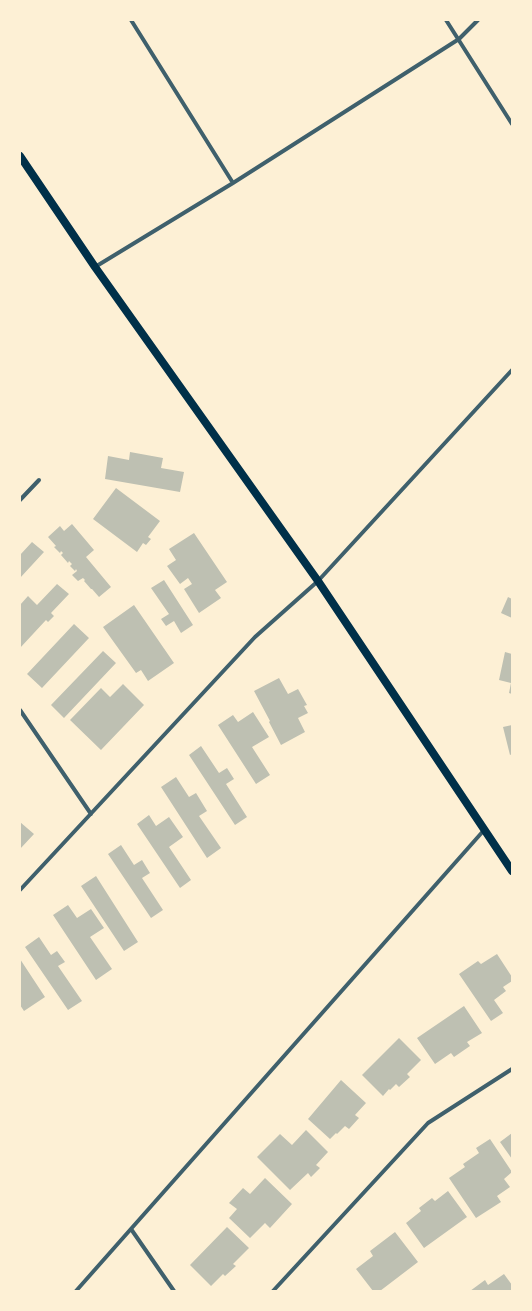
<!DOCTYPE html>
<html>
<head>
<meta charset="utf-8">
<style>
	body { margin:0 }
	#map { position:relative; width:532px; height:1311px; overflow:hidden; background:#fdf0d5; font-family:"Open Sans",sans-serif }
	canvas { display:block }
	.frame { position:absolute; inset:0; border:21px solid #fdf0d5; pointer-events:none }
</style>
</head>
<body>
<div id="map">
<canvas width="532" height="1311"></canvas>
<div class="frame"></div>
</div>
<script>
const g = document.querySelector('canvas').getContext('2d');
g.lineJoin = 'round';
function fill(path, color) { g.fillStyle = color; g.fill(path, 'evenodd'); }
const toPath = rows => new Path2D(rows.map(r => 'M' + r).join(''));
function trace(path, color, width, dash) { g.strokeStyle = color; g.lineWidth = width; g.lineCap = dash ? 'butt' : 'round'; g.setLineDash(dash || []); g.stroke(path); }
fill(toPath([
	[130,452,163,458,161,468,184,472,180,492,105,479,108,456,129,460],
	[116,488,160,521,148,537,151,539,146,545,143,543,137,552,93,519],
	[72,524,94,550,86,557,111,587,99,597,92,589,91,589,84,581,85,580,83,578,78,581,72,575,77,571,76,569,75,571,70,566,72,564,69,561,68,563,61,555,63,553,61,551,60,553,54,547,56,546,48,537,60,526,64,531],
	[194,533,227,582,215,590,221,598,199,613,184,589,192,584,188,578,180,584,167,566,176,560,169,549],
	[32,542,44,552,20,578,20,555],
	[164,580,193,625,181,633,174,621,166,626,161,619,169,614,151,588],
	[57,584,69,594,51,613,54,616,48,622,46,620,20,648,20,605,28,596,37,605],
	[508,597,512,599,512,618,501,613],
	[134,605,174,663,148,681,141,670,136,673,103,627],
	[74,624,89,638,42,688,27,674],
	[103,651,116,663,64,718,51,705],
	[505,652,512,654,512,694,509,693,511,683,499,680],
	[279,678,288,694,298,689,307,705,304,706,308,713,298,718,305,732,281,745,269,722,270,721,254,691],
	[123,684,144,705,101,750,70,720,101,688,110,697],
	[253,712,269,737,252,747,270,775,256,784,218,725,233,715,238,722],
	[512,725,512,754,510,755,503,727],
	[201,746,219,773,227,768,234,779,226,784,247,817,235,825,189,755],
	[176,777,189,797,196,793,207,811,199,816,221,848,207,858,161,787],
	[149,815,156,826,169,817,183,837,169,847,191,880,180,888,137,824],
	[20,822,34,834,20,849],
	[121,845,134,865,142,860,150,873,142,878,163,910,151,918,108,854],
	[96,876,138,942,124,951,81,886],
	[68,905,77,918,91,909,104,928,90,937,112,969,96,980,53,915],
	[39,937,51,955,57,951,65,962,58,966,82,1001,68,1010,25,947],
	[497,954,512,977,512,981,503,987,506,991,494,1000,503,1013,491,1021,459,974,478,961,481,964],
	[20,959,45,997,24,1011,20,1005],
	[464,1006,482,1033,467,1042,470,1046,454,1057,451,1053,435,1064,417,1038],
	[399,1038,421,1060,407,1074,410,1077,399,1087,396,1084,390,1090,389,1089,383,1096,362,1075],
	[341,1080,366,1103,355,1115,359,1118,349,1129,345,1126,337,1134,336,1133,330,1139,308,1119],
	[306,1130,328,1152,316,1165,320,1168,311,1177,308,1173,290,1190,257,1157,280,1134,292,1145],
	[512,1133,512,1159,500,1142],
	[490,1139,512,1172,504,1179,510,1187,497,1196,501,1202,476,1218,449,1178,465,1167,463,1164,479,1153,476,1148],
	[265,1178,292,1204,270,1228,265,1223,250,1238,229,1218,237,1209,229,1203,243,1188,250,1194],
	[448,1191,467,1217,424,1248,406,1223,421,1211,419,1208,432,1198,435,1201],
	[227,1227,249,1248,233,1264,236,1266,225,1276,223,1274,211,1286,190,1265],
	[395,1232,418,1262,380,1291,373,1291,356,1269,373,1256,370,1251],
	[504,1274,512,1285,512,1291,470,1291,485,1280,488,1285]
]), '#bec0b2');
trace(toPath([
	[131,20,233,183],
	[446,20,512,124],
	[95,267,233,183,459,39,478,20],
	[20,500,39,480],
	[20,710,91,814],
	[20,890,255,637,318,581,512,370],
	[131,1229,174,1291],
	[76,1291,485,829],
	[273,1291,428,1123,512,1069]
]), '#3f606c', 4);
trace(toPath([
	[20,156,95,267,318,581,512,871]
]), '#003049', 8);
</script>
</body>
</html>
